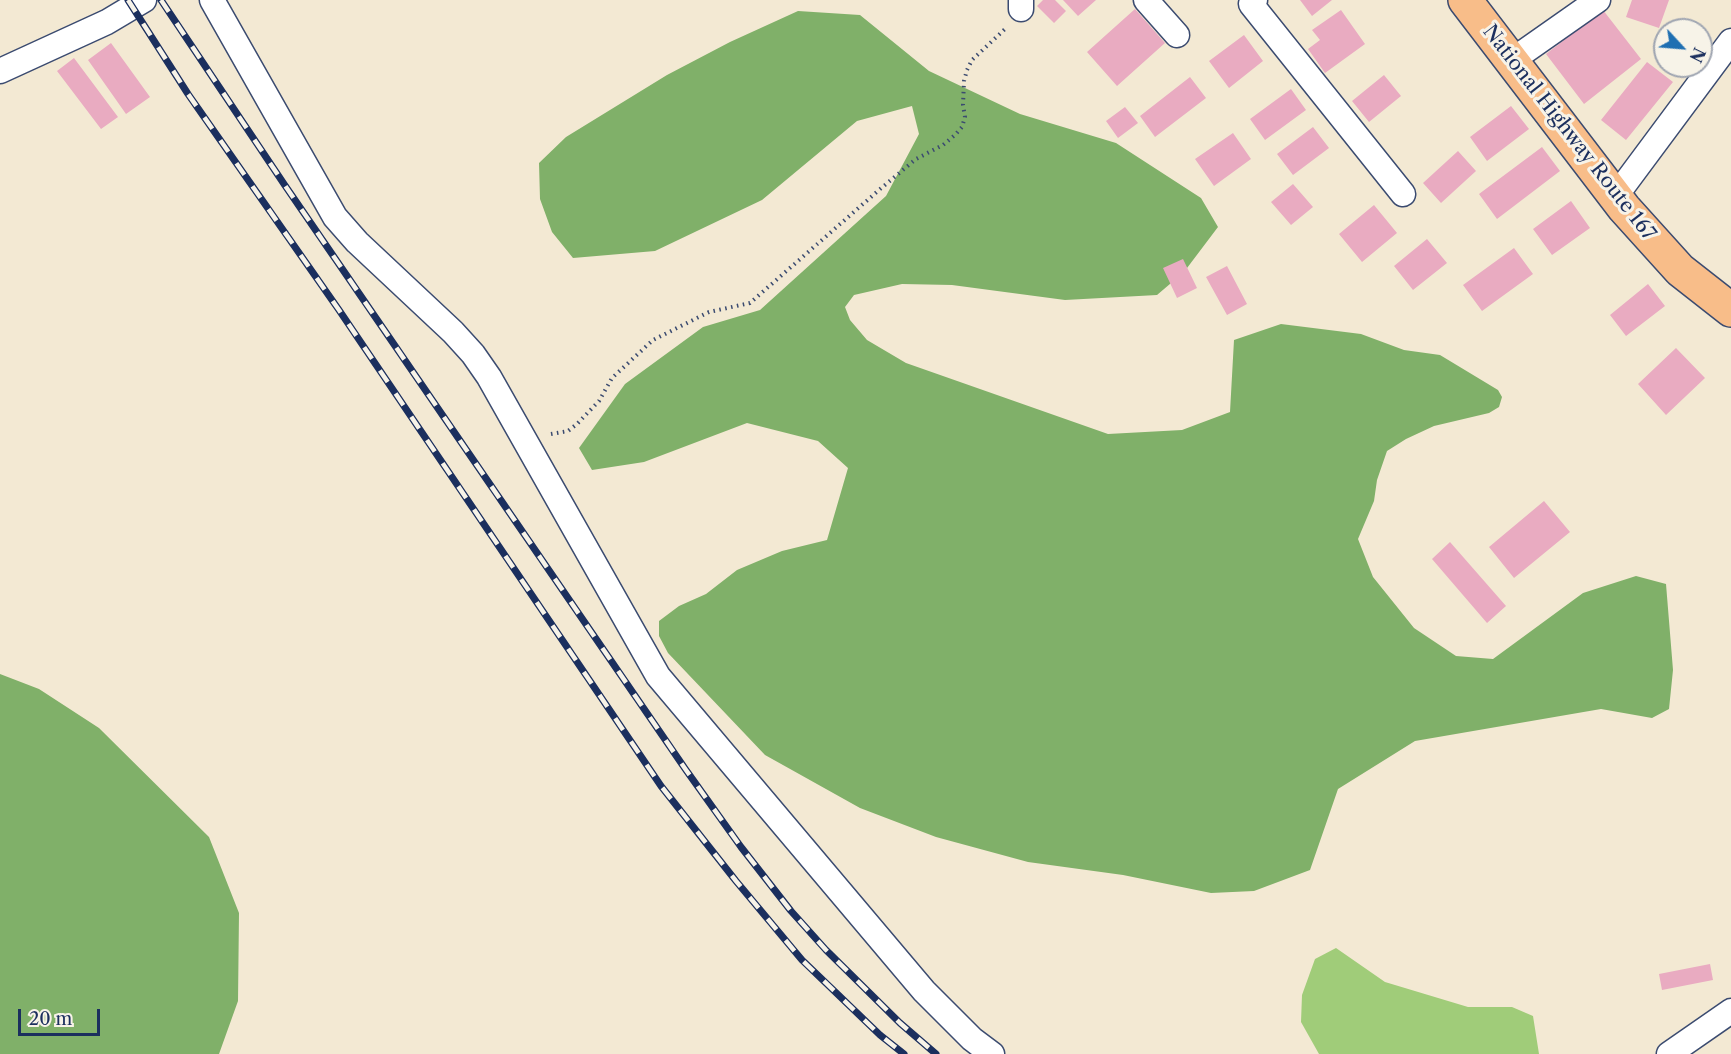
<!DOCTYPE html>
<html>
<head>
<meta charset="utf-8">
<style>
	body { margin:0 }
	#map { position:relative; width:1731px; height:1054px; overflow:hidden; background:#f3e9d3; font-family:"Libre Caslon Text",serif }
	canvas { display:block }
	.north { position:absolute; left:1653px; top:18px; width:60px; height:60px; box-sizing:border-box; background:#f7f3e8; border:2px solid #9fa5b1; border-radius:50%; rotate:116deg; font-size:16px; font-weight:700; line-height:24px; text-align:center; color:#1b2f5e }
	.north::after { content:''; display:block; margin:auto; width:21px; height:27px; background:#1f6fb2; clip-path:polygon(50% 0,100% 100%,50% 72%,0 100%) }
	.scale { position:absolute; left:18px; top:1009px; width:82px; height:27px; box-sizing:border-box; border:3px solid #1b2f5e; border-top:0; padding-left:8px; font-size:18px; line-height:21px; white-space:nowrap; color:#1b2f5e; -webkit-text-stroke:4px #f7f3e8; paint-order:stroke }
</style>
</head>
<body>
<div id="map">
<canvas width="1731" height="1054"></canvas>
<div class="north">N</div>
<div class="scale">20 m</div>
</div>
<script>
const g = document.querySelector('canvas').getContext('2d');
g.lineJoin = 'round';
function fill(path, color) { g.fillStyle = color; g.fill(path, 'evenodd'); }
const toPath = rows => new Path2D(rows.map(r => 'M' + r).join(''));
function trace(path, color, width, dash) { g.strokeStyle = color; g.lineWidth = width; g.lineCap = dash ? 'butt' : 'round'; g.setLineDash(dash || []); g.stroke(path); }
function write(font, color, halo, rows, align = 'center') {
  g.font = font + ' "Libre Caslon Text",serif'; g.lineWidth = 6; g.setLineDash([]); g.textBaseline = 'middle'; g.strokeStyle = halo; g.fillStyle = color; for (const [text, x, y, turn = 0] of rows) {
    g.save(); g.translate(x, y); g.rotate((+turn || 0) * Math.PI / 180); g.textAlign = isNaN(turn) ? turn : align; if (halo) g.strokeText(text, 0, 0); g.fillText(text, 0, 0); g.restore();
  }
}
fill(toPath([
	[1336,948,1385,982,1468,1007,1512,1007,1533,1016,1539,1054,1319,1054,1301,1022,1302,995,1315,959]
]), '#a0cc79');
fill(toPath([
	[798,11,860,15,929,71,1020,114,1116,143,1201,198,1218,227,1184,272,1157,295,1065,300,952,285,902,284,854,295,845,307,850,320,867,340,906,363,1108,434,1182,430,1230,412,1234,340,1281,324,1361,334,1404,350,1440,355,1498,390,1502,397,1499,407,1489,413,1434,426,1406,439,1387,451,1377,480,1374,501,1358,539,1373,577,1414,628,1456,656,1493,659,1583,593,1636,576,1666,584,1673,670,1669,709,1652,718,1601,709,1415,741,1338,789,1310,870,1254,891,1211,893,1123,875,1028,862,936,837,860,808,765,755,668,653,659,636,659,621,679,606,706,594,737,570,782,551,827,540,848,468,818,441,747,423,644,462,592,470,579,448,625,384,703,327,760,310,886,196,919,134,912,106,857,121,762,200,655,251,573,258,552,232,540,199,539,163,566,137,667,75,730,42],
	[0,674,39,689,99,728,209,837,239,913,238,1001,219,1054,0,1054]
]), '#80b069');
fill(toPath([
	[1043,0,1055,0,1066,11,1054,23,1037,6],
	[1063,0,1096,0,1078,16],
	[1300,0,1332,0,1312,16],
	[1632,0,1669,0,1659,28,1626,17],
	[1135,9,1165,43,1117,86,1087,52],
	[1341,10,1365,44,1325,73,1308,49,1320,40,1312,30],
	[1603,10,1641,59,1584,104,1546,54],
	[1244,35,1263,61,1229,88,1209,61],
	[111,43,150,97,126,114,88,60],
	[74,58,118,117,101,129,57,71],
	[1647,62,1673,82,1626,140,1601,120],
	[1384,75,1401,96,1369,122,1352,101],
	[1190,77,1206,98,1155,137,1140,116],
	[1291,89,1306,110,1265,140,1250,119],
	[1511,106,1529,129,1487,161,1470,137],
	[1125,107,1138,123,1118,138,1106,121],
	[1313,127,1329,148,1293,175,1277,154],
	[1233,133,1251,159,1214,186,1195,159],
	[1542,147,1560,171,1497,219,1479,194],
	[1458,151,1476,171,1441,203,1423,183],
	[1293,184,1313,207,1291,225,1271,202],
	[1571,201,1590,228,1552,255,1533,229],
	[1374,205,1397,233,1362,262,1339,234],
	[1427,239,1447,263,1413,290,1394,266],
	[1514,248,1533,274,1482,311,1463,285],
	[1183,259,1197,288,1177,298,1163,268],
	[1227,266,1247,304,1227,315,1206,277],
	[1648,284,1665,306,1626,336,1610,315],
	[1676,348,1705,378,1666,415,1638,384],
	[1544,501,1570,532,1514,578,1489,547],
	[1450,542,1506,606,1487,623,1432,559],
	[1710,964,1713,980,1662,990,1659,974]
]), '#e9abc1');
const street = toPath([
	[212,0,335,217,357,242,453,332,473,354,489,377,658,676,924,991,972,1039,992,1054],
	[1146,0,1177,35],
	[1255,0,1251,4,1403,194],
	[1021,9,1021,0],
	[1511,61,1598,0],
	[0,71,107,22,144,0],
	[1615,197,1731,41],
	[1669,1054,1731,1011]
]);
const highway = toPath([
	[1465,0,1624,208,1680,270,1731,310]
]);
trace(street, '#3b4b70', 27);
trace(highway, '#3b4b70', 36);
trace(toPath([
	[551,434,568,431,577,424,599,401,612,378,653,340,709,312,750,303,879,190,916,159,943,145,955,135,962,127,965,117,963,105,964,81,967,70,972,60,1005,29]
]), '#3b4b70', 4, [1.5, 4.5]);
trace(street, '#fff', 24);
trace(highway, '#f8bd89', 33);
const rail = toPath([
	[128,0,188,94,339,310,661,786,736,881,802,960,880,1035,904,1054],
	[161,0,284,184,686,770,741,847,791,911,826,950,900,1023,936,1054]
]);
trace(rail, '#1b2f5e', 7);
trace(rail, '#f7f3e8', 4.5, [14]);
write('20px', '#1b2f5e', '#f7f3e8', [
	["National Highway Route 167",1569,133,52]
]);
</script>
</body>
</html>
